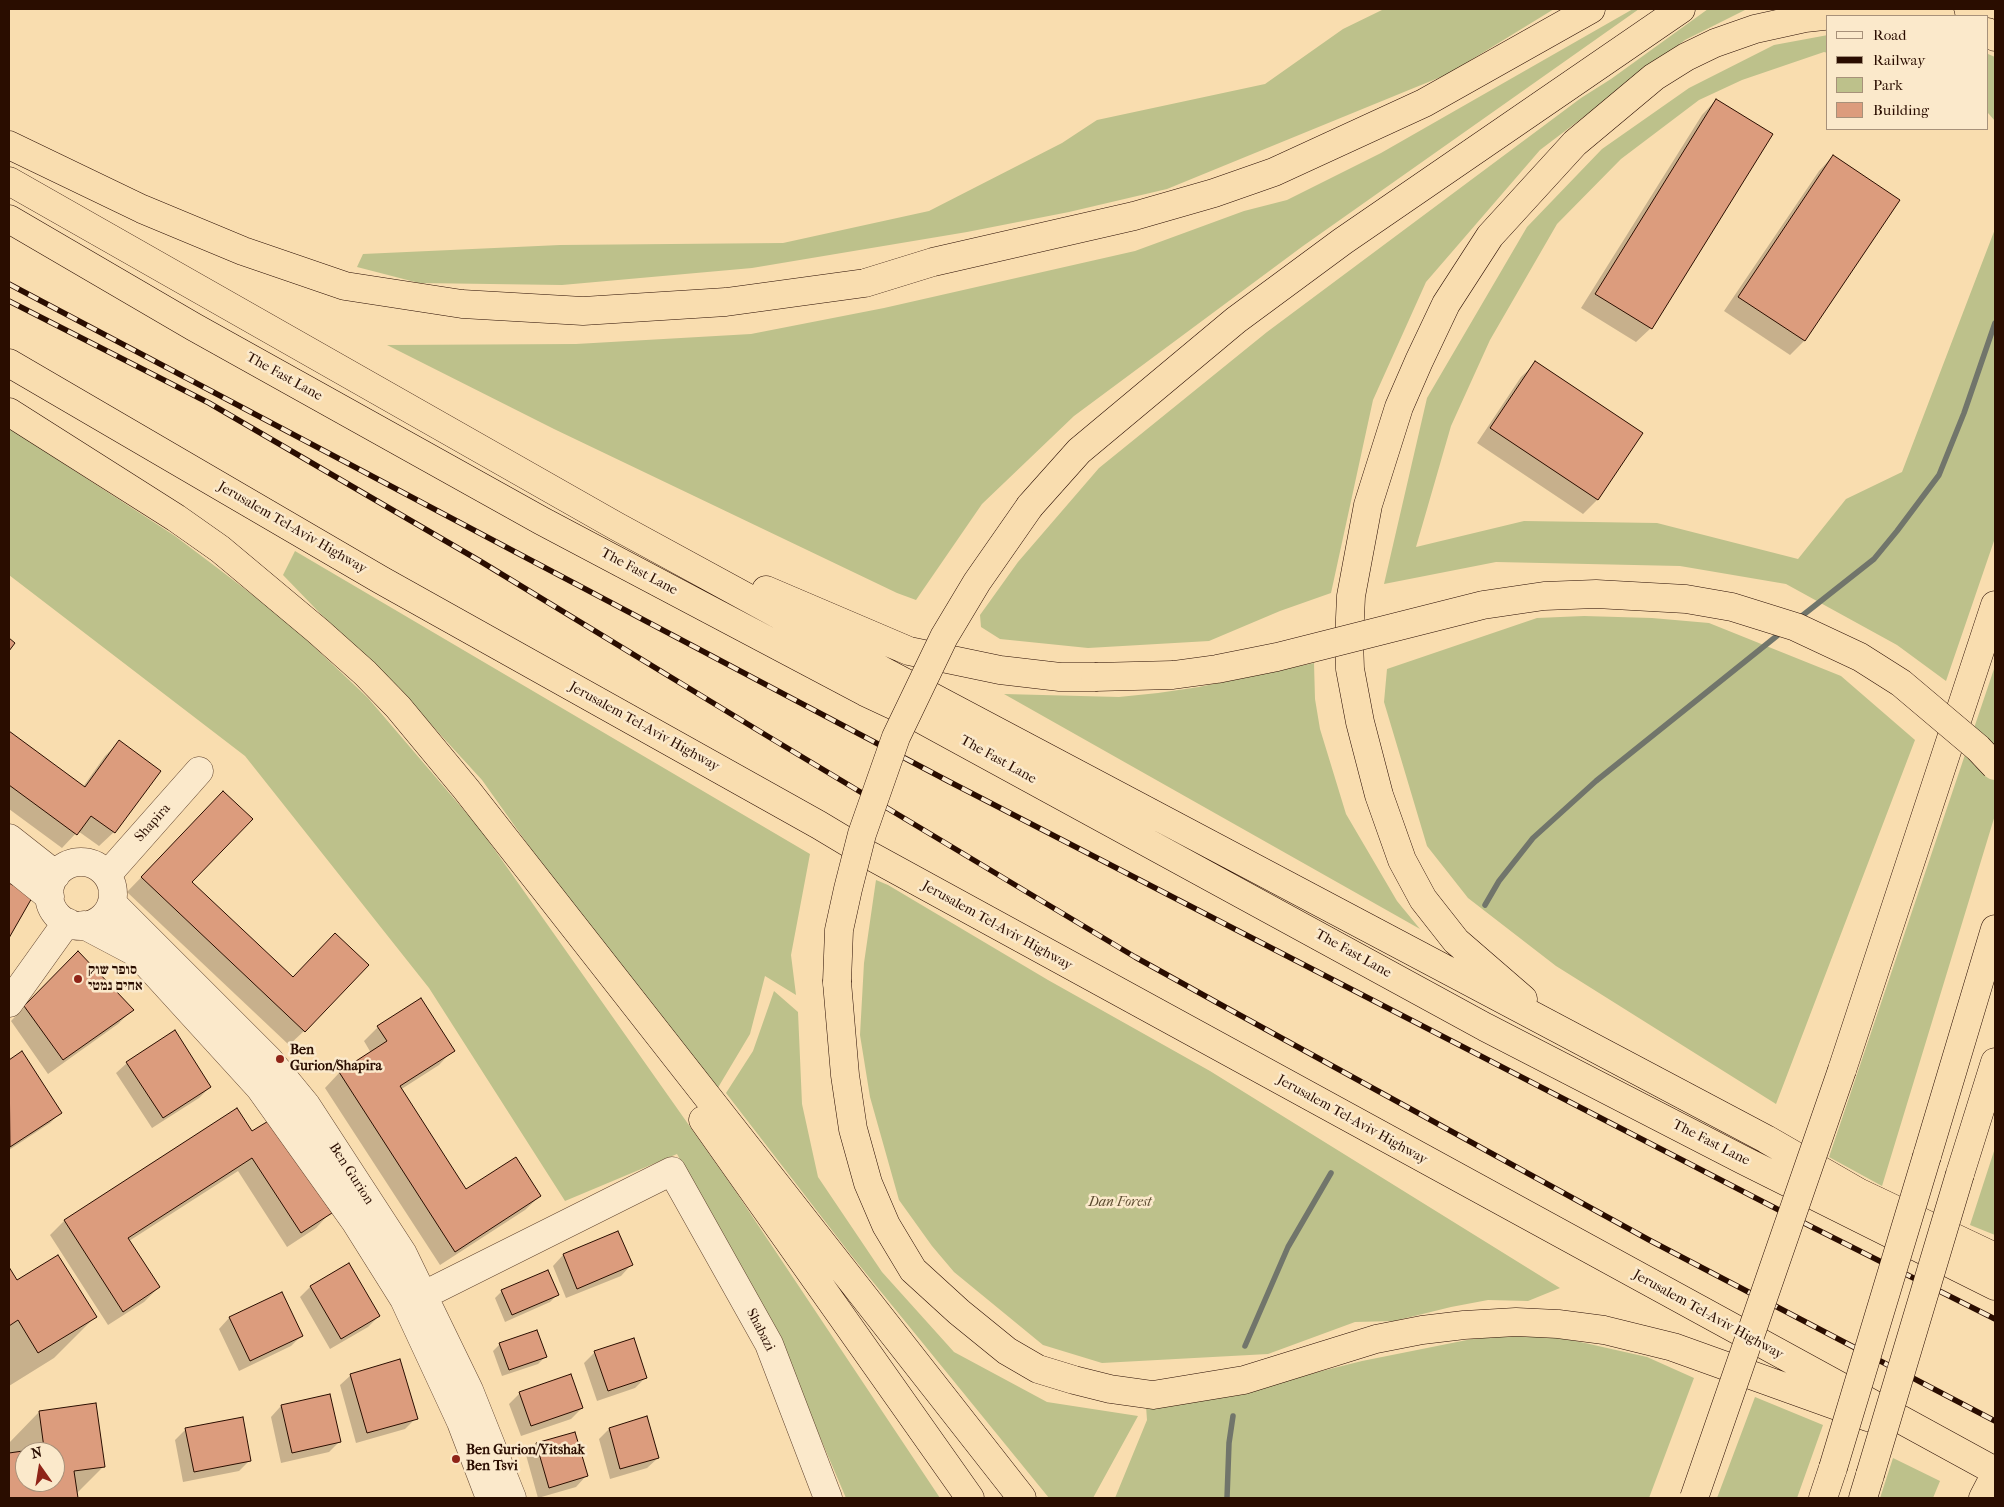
<!DOCTYPE html>
<html>
<head>
<meta charset="utf-8">
<style>
	body { margin:0 }
	#map { position:relative; width:2004px; height:1507px; overflow:hidden; background:#f9ddaf; font-family:"IM FELL French Canon",serif }
	canvas { display:block }
	.frame { position:absolute; inset:0; border:10px solid #2a0d00; pointer-events:none }
	.legend { position:absolute; left:1826px; top:15px; width:162px; height:115px; box-sizing:border-box; background:#fbe9cb; border:1px solid #a7917a; margin:0; padding:6px 9px; list-style:none; font-size:15px; color:#2a0d00 }
	.legend li { display:flex; align-items:center; gap:10px; height:25px }
	.legend b { width:25px; border:1px solid #a7917a }
	.north { position:absolute; left:15px; top:1442px; width:50px; height:50px; box-sizing:border-box; background:#fbe9cb; border:1px solid #a7917a; border-radius:50%; rotate:347deg; font-size:14px; font-weight:700; line-height:20px; text-align:center; color:#2a0d00 }
	.north::after { content:''; display:block; margin:auto; width:18px; height:22px; background:#8f2418; clip-path:polygon(50% 0,100% 100%,50% 72%,0 100%) }
</style>
</head>
<body>
<div id="map">
<canvas width="2004" height="1507"></canvas>
<div class="frame"></div>
<ul class="legend">
<li><b style="height:6px;background:#fbe9cb"></b>Road</li>
<li><b style="height:6px;background:#2a0d00"></b>Railway</li>
<li><b style="height:14px;background:#bdc18b"></b>Park</li>
<li><b style="height:14px;background:#dc9c7d"></b>Building</li>
</ul>
<div class="north">N</div>
</div>
<script>
const g = document.querySelector('canvas').getContext('2d');
g.lineJoin = 'round';
function fill(path, color) { g.fillStyle = color; g.fill(path, 'evenodd'); }
const toPath = rows => new Path2D(rows.map(r => 'M' + r).join(''));
function trace(path, color, width, dash) { g.strokeStyle = color; g.lineWidth = width; g.lineCap = dash ? 'butt' : 'round'; g.setLineDash(dash || []); g.stroke(path); }
function write(font, color, halo, rows, align = 'center') {
  g.font = font + ' "IM FELL French Canon","Frank Ruhl Libre",serif'; g.lineWidth = 5; g.setLineDash([]); g.textBaseline = 'middle'; g.strokeStyle = halo; g.fillStyle = color; for (const [text, x, y, turn = 0] of rows) {
    g.save(); g.translate(x, y); g.rotate((+turn || 0) * Math.PI / 180); g.textAlign = isNaN(turn) ? turn : align; if (halo) g.strokeText(text, 0, 0); g.fillText(text, 0, 0); g.restore();
  }
}
fill(toPath([
	[1384,9,1554,9,1448,74,1167,189,1069,212,967,232,752,268,562,285,419,283,357,267,363,254,560,245,783,243,929,211,1062,143,1097,120,1265,84,1343,29],
	[1633,9,1639,9,1303,246,1074,416,982,504,916,600,897,593,554,429,387,345,576,344,751,334,884,308,1135,251,1244,211,1287,200,1381,153],
	[1708,9,1747,9,1685,40,1540,150,1426,282,1373,400,1331,593,1280,611,1209,641,1088,648,1000,639,981,627,980,615,1018,562,1099,468,1267,332,1581,98,1611,79],
	[1828,35,1828,53,1824,52,1742,80,1699,100,1621,159,1557,224,1490,340,1451,426,1416,547,1524,521,1657,523,1798,559,1846,499,1902,472,1995,229,1995,538,1946,681,1897,645,1786,584,1680,566,1496,562,1384,584,1427,398,1527,227,1602,149,1689,88,1774,45],
	[1988,54,1995,57,1995,121,1988,113],
	[9,428,175,536,224,573,289,623,368,698,480,829,734,1189,940,1498,846,1498,778,1339,677,1154,565,1201,429,988,245,756,9,575],
	[295,551,810,854,791,955,796,995,765,976,750,1034,713,1096,588,929,482,780,416,708,343,637,283,575],
	[1584,616,1652,618,1709,623,1841,676,1915,740,1776,1104,1556,966,1468,898,1427,846,1384,702,1387,669,1537,618],
	[1314,663,1315,699,1320,729,1346,814,1397,901,1420,929,1004,694,1119,697,1158,693,1199,687],
	[1995,666,1995,815,1882,1186,1829,1157],
	[876,880,888,885,1048,980,1210,1071,1560,1288,1528,1301,1488,1300,1451,1307,1394,1321,1355,1322,1268,1354,1102,1363,1043,1345,954,1272,932,1246,899,1200,870,1097,860,1035,864,963],
	[774,991,798,1012,802,1104,818,1177,882,1272,954,1352,1047,1402,1138,1416,1093,1498,1049,1498,851,1255,726,1093,753,1051],
	[1995,1148,1995,1235,1970,1225],
	[1530,1334,1576,1341,1647,1357,1694,1378,1649,1498,1115,1498,1147,1420,1146,1406,1210,1399,1362,1361,1472,1339],
	[1755,1397,1823,1425,1797,1498,1717,1498],
	[1893,1458,1940,1481,1933,1498,1880,1498]
]), '#bdc18b');
fill(toPath([
	[1716,100,1651,328,1636,342,1581,308,1702,115],
	[1833,156,1804,341,1790,355,1724,311,1819,171],
	[1536,363,1642,434,1597,500,1583,514,1477,443,1521,377],
	[9,733,83,787,105,756,119,742,114,832,99,846,78,831,62,848,9,809],
	[209,807,190,882,292,979,304,1031,289,1045,127,892],
	[9,884,31,897,9,935],
	[78,953,132,1010,118,1024,48,1074,11,1021],
	[378,1027,453,1050,439,1065,400,1090,466,1191,540,1196,525,1210,440,1265,325,1088,339,1073,371,1053,364,1041],
	[22,1053,61,1112,50,1123,9,1150,9,1062],
	[127,1063,210,1087,199,1098,152,1128,116,1073],
	[237,1110,252,1133,330,1213,316,1228,287,1247,238,1171,129,1241,159,1287,144,1302,108,1325,50,1235,64,1221],
	[618,1232,631,1265,621,1276,566,1298,553,1266,563,1255],
	[348,1264,379,1316,368,1327,330,1349,300,1297,310,1287],
	[9,1269,16,1282,95,1317,54,1358,9,1386],
	[502,1291,557,1295,550,1302,505,1322,495,1298],
	[281,1293,302,1335,291,1346,239,1371,219,1329,229,1318],
	[500,1344,545,1357,538,1364,502,1376,493,1351],
	[595,1352,646,1377,635,1388,597,1401,584,1363],
	[351,1375,416,1418,405,1429,356,1443,340,1385],
	[520,1393,582,1408,571,1419,521,1436,509,1404],
	[281,1406,340,1441,329,1452,281,1463,271,1417],
	[39,1412,104,1466,76,1494,77,1498,9,1498,9,1443],
	[25,1452,55,1452,55,1482,25,1482],
	[186,1429,250,1460,239,1471,183,1482,175,1440],
	[609,1429,658,1458,647,1468,610,1479,599,1439],
	[536,1444,586,1476,576,1487,538,1498,526,1455]
]), '#0003');
trace(toPath([
	[1798,619,1874,559,1897,531,1939,475,1964,413,1995,323],
	[1485,905,1499,881,1533,838,1596,781,1783,631],
	[1245,1346,1288,1247,1331,1173],
	[1227,1498,1229,1443,1233,1416]
]), '#71756b', 5.5);
const building = toPath([
	[1716,99,1773,134,1652,329,1595,294,1716,99],
	[1833,155,1900,200,1805,341,1738,297,1833,155],
	[1535,361,1643,433,1598,500,1490,428,1535,361],
	[9,638,15,643,9,651,9,638],
	[9,731,85,787,119,740,161,771,115,833,91,816,77,835,9,785,9,731],
	[223,791,253,819,192,882,293,977,335,933,369,965,305,1032,141,877,223,791],
	[9,883,33,896,9,938,9,883],
	[78,951,134,1010,63,1060,24,1006,78,951],
	[421,998,455,1051,400,1086,466,1189,516,1157,541,1196,455,1252,339,1072,387,1041,377,1026,421,998],
	[175,1030,211,1087,163,1118,126,1062,175,1030],
	[22,1051,62,1113,10,1147,9,1060,22,1051],
	[237,1108,252,1131,270,1120,332,1213,301,1233,252,1158,128,1238,160,1287,123,1312,64,1220,237,1108],
	[618,1231,633,1265,577,1289,563,1254,618,1231],
	[58,1255,97,1317,38,1353,18,1320,9,1326,9,1267,17,1280,58,1255],
	[349,1263,380,1316,341,1339,310,1286,349,1263],
	[548,1270,559,1295,512,1315,501,1290,548,1270],
	[282,1292,303,1336,250,1361,229,1317,282,1292],
	[537,1330,547,1357,509,1370,499,1343,537,1330],
	[634,1338,647,1378,608,1391,594,1351,634,1338],
	[400,1359,418,1419,367,1433,350,1374,400,1359],
	[571,1374,583,1408,531,1426,519,1392,571,1374],
	[330,1394,341,1442,292,1453,281,1405,330,1394],
	[96,1403,105,1467,74,1471,78,1498,9,1498,9,1453,44,1448,39,1411,96,1403],
	[25,1452,55,1452,55,1482,25,1482,25,1452],
	[647,1416,659,1458,620,1469,609,1428,647,1416],
	[243,1417,251,1461,194,1472,185,1428,243,1417],
	[575,1432,588,1476,549,1488,536,1443,575,1432]
]);
fill(building, '#dc9c7d');
trace(building, '#2a0d00', 1);
const minor = toPath([
	[9,838,56,875],
	'49 894a32 32 0 1 1 64 0a32 32 0 1 1-64 0Z',
	[9,864,50,897],
	[107,875,199,771],
	[112,903,269,1060,306,1105,403,1254,469,1390,512,1498],
	[84,925,137,953,260,1088,355,1221,404,1299,461,1422,490,1498],
	[9,1003,67,922],
	[408,1303,672,1171,769,1344,828,1498]
]);
const highway = toPath([
	[1988,32,1995,37],
	[9,145,142,209,243,251,345,286,462,304,583,311,726,302,865,283,933,262,1134,216,1214,193,1274,172,1424,103,1591,9],
	[9,181,616,526,838,647,1766,1139,1858,1192,1995,1257],
	[9,219,194,327,542,521,865,692,910,713,1485,1027,1743,1160,1995,1286],
	[9,363,381,580,819,825,869,855,1995,1471],
	[9,412,176,518,220,549,318,631,365,673,398,707,466,789,1022,1498],
	[1030,506,1079,451,1236,320,1343,241,1681,9],
	[766,590,909,651,1000,670,1060,677,1095,677],
	[837,982,845,1075,853,1129,868,1183,886,1225,913,1270,959,1312,1007,1351,1038,1369,1074,1380,1110,1389,1153,1395,1244,1380,1376,1339,1422,1330,1464,1325,1516,1322,1558,1324,1604,1330,1673,1347,1868,1417],
	[1523,999,1456,941,1423,899,1402,860,1379,795,1360,722,1350,669,1349,640,1351,596,1368,505,1399,407,1419,361,1446,304,1490,236,1575,143,1654,77,1686,57,1715,43,1755,29,1805,18,1851,13,1918,13,1941,16],
	[1842,1070,1995,605],
	[703,1120,970,1498],
	[1927,1156,1995,929],
	[1960,1174,1995,1062],
	[1823,1498,1833,1468],
	[1863,1498,1870,1475],
	[1983,1498,1995,1475]
]);
trace(minor, '#5e412c', 29);
trace(highway, '#2a0d00', 29);
trace(minor, '#fbe9cb', 28);
trace(highway, '#f9ddaf', 28);
const rail = toPath([
	[9,284,948,781,1808,1225,1995,1319],
	[9,301,209,403,480,561,769,737,1135,957,1216,1002,1651,1241,1995,1421]
]);
trace(rail, '#2a0d00', 5.5);
trace(rail, '#fbe9cb', 4, [11]);
const highwayBridge = toPath([
	[1095,677,1173,675,1217,669,1277,657,1483,605,1544,596,1596,594,1686,599,1732,607,1796,627,1860,657,1901,683,1978,748,1995,766],
	[837,982,839,930,848,889,862,834,896,737,944,637,977,582,1030,506],
	[1833,1468,1927,1156],
	[1870,1475,1960,1174],
	[1694,1498,1842,1070]
]);
trace(highwayBridge, '#2a0d00', 29, []);
trace(highwayBridge, '#f9ddaf', 28);
for (const [x, y, r, color] of [
	[78,979,5,"#8f2418"],
	[280,1059,5,"#8f2418"],
	[456,1459,5,"#8f2418"]
]) { const dot = new Path2D(); dot.arc(x, y, r, 0, 2 * Math.PI); g.fillStyle = color; g.fill(dot); trace(dot, '#fbe9cb', 2); }
write('14px', '#2a0d00', '#fbe9cb', [
	["The Fast Lane",284,377,29],
	["Jerusalem Tel-Aviv Highway",292,528,30],
	["The Fast Lane",639,572,28],
	["Jerusalem Tel-Aviv Highway",644,727,29],
	["The Fast Lane",998,760,29],
	["Shapira",153,823,-48],
	["Jerusalem Tel-Aviv Highway",997,926,29],
	["The Fast Lane",1353,954,29],
	["Jerusalem Tel-Aviv Highway",1352,1120,29],
	["The Fast Lane",1711,1143,27],
	["Ben Gurion",351,1174,57],
	["Jerusalem Tel-Aviv Highway",1708,1315,29],
	["Shabazi",760,1330,63]
]);
write('bold 14px', '#2a0d00', '#fbe9cb', [
	["סופר שוק",88,971],
	["אחים נמטי",88,987],
	["Ben",290,1051],
	["Gurion/Shapira",290,1067],
	["Ben Gurion/Yitshak",466,1451],
	["Ben Tsvi",466,1467]
], 'left');
write('italic 14px', '#5d4c31', '#fbe9cb', [
	["Dan Forest",1120,1203]
]);
</script>
</body>
</html>
